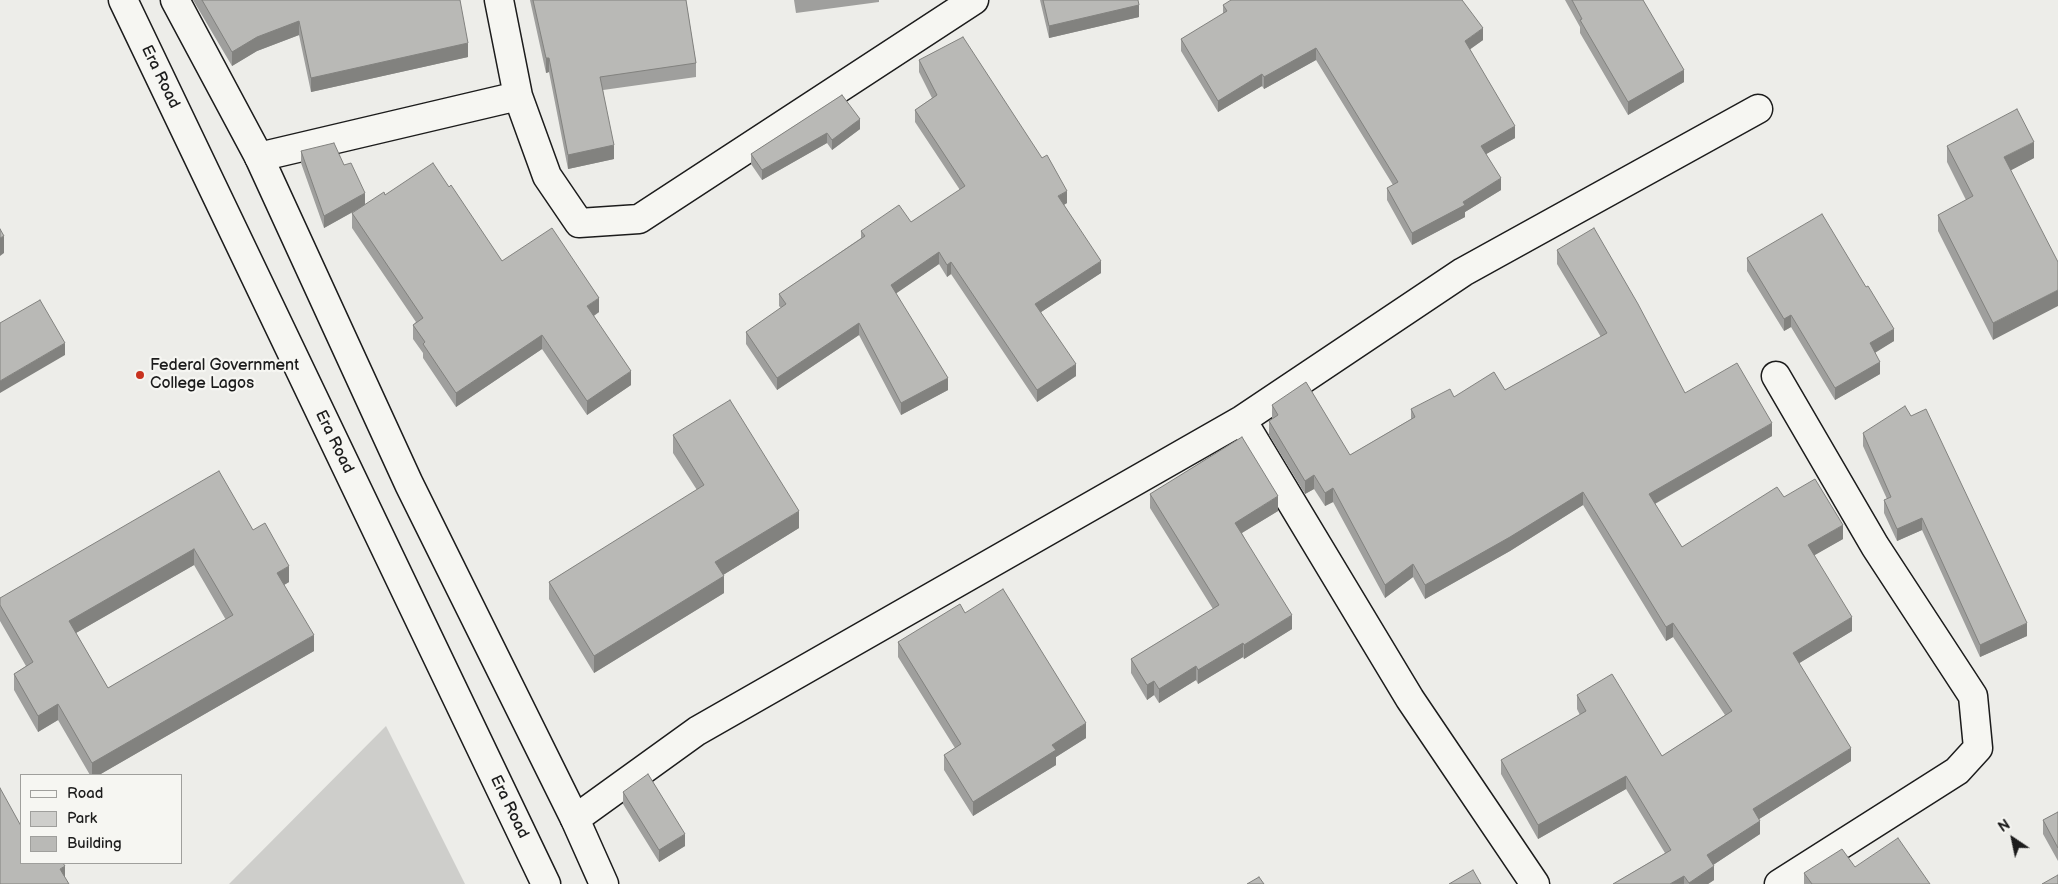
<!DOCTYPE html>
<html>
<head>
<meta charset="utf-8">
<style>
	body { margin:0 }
	#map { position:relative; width:2058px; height:884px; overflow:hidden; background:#edede9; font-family:"Balsamiq Sans",sans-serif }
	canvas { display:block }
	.legend { position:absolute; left:20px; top:774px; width:162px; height:90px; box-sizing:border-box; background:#f6f6f2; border:1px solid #9f9f9c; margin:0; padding:6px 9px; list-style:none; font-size:15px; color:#1c1c1c }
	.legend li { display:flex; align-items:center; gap:10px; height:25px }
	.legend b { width:25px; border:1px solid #9f9f9c }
	.north { position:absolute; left:1988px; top:814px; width:50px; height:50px; -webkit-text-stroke:4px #f6f6f2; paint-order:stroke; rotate:326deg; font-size:14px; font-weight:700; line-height:20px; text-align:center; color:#1c1c1c }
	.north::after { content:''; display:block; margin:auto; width:18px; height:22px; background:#1c1c1c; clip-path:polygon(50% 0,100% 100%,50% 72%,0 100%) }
</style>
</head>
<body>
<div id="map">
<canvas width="2058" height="884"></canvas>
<ul class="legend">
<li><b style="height:6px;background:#f6f6f2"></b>Road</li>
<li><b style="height:14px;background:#cececb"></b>Park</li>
<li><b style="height:14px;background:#b9b9b6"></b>Building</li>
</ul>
<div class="north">N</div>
</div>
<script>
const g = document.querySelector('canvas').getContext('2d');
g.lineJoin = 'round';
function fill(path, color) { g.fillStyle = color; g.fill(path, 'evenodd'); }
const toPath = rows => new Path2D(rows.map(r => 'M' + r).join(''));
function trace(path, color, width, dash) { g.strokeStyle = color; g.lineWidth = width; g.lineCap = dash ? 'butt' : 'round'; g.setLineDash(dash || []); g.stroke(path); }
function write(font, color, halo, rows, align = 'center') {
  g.font = font + ' "Balsamiq Sans",sans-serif'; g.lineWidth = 4.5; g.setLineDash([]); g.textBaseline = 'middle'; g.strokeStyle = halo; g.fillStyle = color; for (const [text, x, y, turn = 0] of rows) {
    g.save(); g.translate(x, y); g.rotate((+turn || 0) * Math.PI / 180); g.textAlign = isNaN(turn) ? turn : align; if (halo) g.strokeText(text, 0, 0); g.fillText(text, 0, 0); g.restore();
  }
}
fill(toPath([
	[386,726,465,884,229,884]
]), '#cececb');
const street = toPath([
	[499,0,518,96,547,176,579,223,639,219,974,0],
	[259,157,518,96],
	[1776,376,1875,546,1973,696,1978,748,1957,771,1779,884],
	[1242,420,1410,699,1535,884],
	[575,819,697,731,1242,420,1463,272,1758,109]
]);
const secondary = toPath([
	[123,0,546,884],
	[175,0,259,157,409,484,575,819,604,884]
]);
trace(street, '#1c1c1c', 31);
trace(secondary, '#1c1c1c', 31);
trace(street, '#f6f6f2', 28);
trace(secondary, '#f6f6f2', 28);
fill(toPath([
	[193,0,460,0,468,57,311,92,299,35,257,51,232,66],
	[530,0,686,0,696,63,696,77,603,90,614,159,568,169,549,72,546,73],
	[794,0,879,0,879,2,796,13],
	[1040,0,1138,0,1139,17,1049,38],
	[1565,0,1643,0,1684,82,1628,115,1580,33,1580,27],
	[1223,5,1483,40,1470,49,1515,138,1486,154,1501,190,1465,212,1465,217,1412,245,1387,200,1387,188,1393,185,1316,60,1264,89,1262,86,1218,112,1181,51,1181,39,1223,14],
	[919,60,1067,203,1064,205,1101,273,1041,312,1076,376,1037,402,951,274,947,277,939,264,896,293,948,390,901,415,859,335,777,390,746,344,746,332,781,308,779,306,779,294,861,238,861,231,911,222,960,190,915,122,915,110,932,98,919,72],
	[842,95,860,129,832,150,827,143,762,180,751,164,751,154],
	[1947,146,2034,158,2011,170,1993,340,1938,231,1938,215,1966,200,1947,162],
	[301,151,344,165,365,205,385,195,449,187,502,261,599,312,594,316,631,385,587,415,542,349,456,407,423,358,423,353,413,339,413,325,416,322,352,228,352,213,362,207,324,228,301,163],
	[1557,250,1685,393,1772,436,1655,504,1682,547,1784,497,1843,539,1814,555,1852,631,1799,663,1851,761,1759,819,1760,834,1713,865,1714,880,1708,884,1613,884,1665,853,1626,789,1538,839,1501,774,1501,760,1580,715,1577,709,1577,695,1662,756,1725,715,1673,637,1666,641,1583,505,1510,551,1425,599,1413,577,1385,598,1333,502,1325,506,1314,489,1305,494,1269,435,1269,421,1272,419,1272,405,1350,455,1411,419,1411,409,1454,397,1505,390,1601,337,1557,264],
	[1747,258,1894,341,1875,352,1880,374,1835,400,1791,327,1784,331,1747,271],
	[1863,433,2027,636,1980,657,1922,530,1897,541,1884,513,1884,500,1887,499,1863,446],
	[673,435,799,528,723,575,724,593,594,673,549,599,549,582,697,490,673,453],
	[1150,494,1278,511,1242,533,1292,629,1244,659,1243,657,1198,684,1196,680,1159,703,1154,695,1147,700,1131,673,1131,659,1213,609,1150,508],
	[253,530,289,582,284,585,314,651,99,775,90,775,58,720,38,732,14,690,14,674,26,666,0,621,0,598],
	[194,565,226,620,108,688,76,633],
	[965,613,1086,738,1056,757,1056,765,973,816,944,770,944,755,955,748,898,657,898,642],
	[623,792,685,846,659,862,623,804],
	[2058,812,2058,861,2043,834,2043,820],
	[1855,867,1930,884,1804,884,1804,873]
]), '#9f9f9d');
fill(toPath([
	[1139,5,1139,17,1049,38,1049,26],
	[299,21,299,35,257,51,232,66,232,52,257,37],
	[1483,28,1483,40,1465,53,1465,41],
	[468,43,468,57,311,92,311,78],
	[1316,48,1316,60,1264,89,1264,77],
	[546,58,549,58,549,72,546,73],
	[1684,70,1684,82,1628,115,1628,102],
	[1262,74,1262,86,1218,112,1218,101],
	[860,119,860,129,832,150,832,140],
	[1515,126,1515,138,1481,157,1481,146],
	[827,133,827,143,762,180,762,170],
	[2034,142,2034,158,2004,174,2004,157],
	[614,145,614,159,568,169,568,155],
	[1501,178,1501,190,1465,212,1465,217,1412,245,1412,233],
	[1067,191,1067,203,1058,208,1058,196],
	[365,193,365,205,324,228,324,216],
	[4,236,4,253,0,256,0,238],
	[939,252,939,264,891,297,891,285],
	[1101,261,1101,273,1035,316,1035,304],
	[951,262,951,274,947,277,947,265],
	[2058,290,2058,306,1993,340,1993,323],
	[599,298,599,312,587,320,587,306],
	[1791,315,1791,327,1784,331,1784,319],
	[859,323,859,335,777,390,777,378],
	[1894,329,1894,341,1870,356,1870,343],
	[542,335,542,349,456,407,456,393],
	[65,343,65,355,0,393,0,381],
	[1880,362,1880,374,1835,400,1835,388],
	[1076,364,1076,376,1037,402,1037,390],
	[631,371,631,385,587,415,587,401],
	[948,378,948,390,901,415,901,403],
	[1772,423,1772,436,1649,507,1649,494],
	[1314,475,1314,489,1305,494,1305,481],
	[1333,488,1333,502,1325,506,1325,493],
	[1583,492,1583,505,1510,551,1425,599,1425,585],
	[1278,496,1278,511,1235,537,1235,523],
	[799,511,799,528,715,580,715,562],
	[1922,518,1922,530,1897,541,1897,529],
	[1843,525,1843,539,1808,559,1808,545],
	[194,549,194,565,69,637,69,621],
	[1413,564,1413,577,1385,598,1385,585],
	[289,566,289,582,277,589,277,573],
	[724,576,724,593,594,673,594,656],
	[1292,615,1292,629,1244,659,1244,645],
	[1852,617,1852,631,1793,667,1793,653],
	[1673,623,1673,637,1666,641,1666,627],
	[2027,623,2027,636,1980,657,1980,645],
	[314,635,314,651,99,775,92,775,92,763],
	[1243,643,1243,657,1198,684,1198,670],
	[1196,666,1196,680,1159,703,1159,689],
	[1154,681,1154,695,1147,700,1147,685],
	[58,704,58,720,38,732,38,716],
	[1086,723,1086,738,1056,757,1056,765,973,816,973,802,1052,745],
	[1851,748,1851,761,1753,823,1753,809],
	[1626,776,1626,789,1538,839,1538,825],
	[1760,821,1760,834,1707,869,1707,855],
	[685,834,685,846,659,862,659,850],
	[65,866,65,883,60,869],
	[1714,866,1714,880,1708,884,1689,884,1689,883],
	[1684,876,1684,884,1670,884]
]), '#82827f');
const building = toPath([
	[202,0,460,0,468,43,311,78,299,21,257,37,232,52,202,0],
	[533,0,686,0,696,63,600,77,614,145,568,155,549,58,546,58,533,0],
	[1043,0,1138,0,1139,5,1049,26,1043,0],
	[1231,0,1462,0,1483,28,1465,41,1515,126,1481,146,1501,178,1463,202,1465,205,1412,233,1387,188,1398,182,1316,48,1264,77,1262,74,1218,101,1181,39,1227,11,1223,5,1231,0],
	[1572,0,1643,0,1684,70,1628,102,1580,20,1582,19,1572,0],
	[963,37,1042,158,1047,155,1067,191,1058,196,1101,261,1035,304,1076,364,1037,390,951,262,947,265,939,252,891,285,948,378,901,403,859,323,777,378,746,332,786,304,779,294,865,236,861,231,899,205,911,222,965,186,915,110,937,95,919,60,963,37],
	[842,95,860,119,832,140,827,133,762,170,751,154,842,95],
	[2017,109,2034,142,2004,157,2058,262,2058,290,1993,323,1938,215,1973,196,1947,146,2017,109],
	[334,143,344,165,351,163,365,193,324,216,301,151,334,143],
	[433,163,449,187,451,185,502,261,552,228,599,298,587,306,631,371,587,401,542,335,456,393,423,344,425,342,413,325,423,318,352,213,384,192,385,195,433,163],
	[1822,214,1866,287,1868,286,1894,329,1870,343,1880,362,1835,388,1791,315,1784,319,1747,258,1822,214],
	[1594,228,1638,304,1685,393,1737,363,1772,423,1649,494,1682,547,1777,487,1784,497,1815,479,1843,525,1808,545,1852,617,1793,653,1851,748,1753,809,1760,821,1707,855,1714,866,1689,883,1684,876,1670,884,1613,884,1671,850,1626,776,1538,825,1501,760,1586,711,1577,695,1612,674,1662,756,1732,711,1673,623,1666,627,1583,492,1510,537,1425,585,1413,564,1385,585,1333,488,1325,493,1314,475,1305,481,1269,421,1278,415,1272,405,1306,382,1350,455,1415,417,1411,409,1450,389,1454,397,1494,372,1505,390,1607,333,1557,250,1594,228],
	[0,229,4,236,0,238,0,229],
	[40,300,65,343,0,381,0,323,40,300],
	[730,400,799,511,715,562,724,576,594,656,549,582,704,485,673,435,730,400],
	[1905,406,1911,416,1926,409,2027,623,1980,645,1922,518,1897,529,1884,500,1891,497,1863,433,1905,406],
	[1242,437,1278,496,1235,523,1292,615,1244,645,1243,643,1198,670,1196,666,1159,689,1154,681,1147,685,1131,659,1219,605,1150,494,1242,437],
	[219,471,253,530,265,523,289,566,277,573,314,635,92,763,58,704,38,716,14,674,33,662,0,605,0,598,219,471],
	[194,549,233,615,108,688,69,621,194,549],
	[1003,589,1086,723,1052,745,1056,750,973,802,944,755,961,744,898,642,960,604,965,613,1003,589],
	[648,774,685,834,659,850,623,792,648,774],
	[0,788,21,826,21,863,63,863,65,866,60,869,69,884,0,884,0,788],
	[2058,812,2058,848,2043,820,2058,812],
	[1898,838,1930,884,1812,884,1804,873,1842,849,1855,867,1898,838],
	[1473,870,1481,884,1449,884,1473,870],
	[2058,875,2058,884,2042,884,2058,875],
	[1259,877,1264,884,1247,884,1259,877]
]);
fill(building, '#b9b9b6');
trace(building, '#82827f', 1);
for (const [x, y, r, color] of [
	[140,375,5,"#c8321e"]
]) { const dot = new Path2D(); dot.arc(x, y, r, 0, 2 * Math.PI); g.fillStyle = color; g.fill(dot); trace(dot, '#f6f6f2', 2); }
write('16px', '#1c1c1c', '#f6f6f2', [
	["Era Road",160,77,64],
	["Era Road",334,442,64],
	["Era Road",509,807,64]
]);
write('16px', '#1c1c1c', '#f6f6f2', [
	["Federal Government",150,366],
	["College Lagos",150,384]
], 'left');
</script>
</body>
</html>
